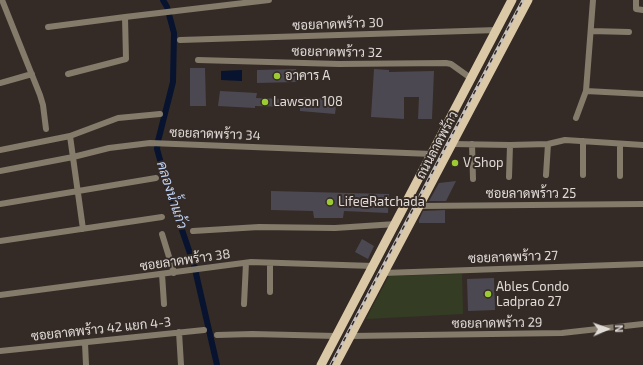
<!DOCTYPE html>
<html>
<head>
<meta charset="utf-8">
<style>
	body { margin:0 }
	#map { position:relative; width:643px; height:365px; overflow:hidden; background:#342b26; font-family:"Exo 2",sans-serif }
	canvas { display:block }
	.north { position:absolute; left:587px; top:309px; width:40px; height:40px; -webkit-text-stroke:3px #342b26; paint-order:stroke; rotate:88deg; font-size:11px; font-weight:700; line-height:16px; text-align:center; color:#e0dad7 }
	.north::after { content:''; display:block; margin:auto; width:14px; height:18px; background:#e0dad7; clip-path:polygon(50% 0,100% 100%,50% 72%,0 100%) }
</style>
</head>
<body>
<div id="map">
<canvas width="643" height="365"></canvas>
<div class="north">N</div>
</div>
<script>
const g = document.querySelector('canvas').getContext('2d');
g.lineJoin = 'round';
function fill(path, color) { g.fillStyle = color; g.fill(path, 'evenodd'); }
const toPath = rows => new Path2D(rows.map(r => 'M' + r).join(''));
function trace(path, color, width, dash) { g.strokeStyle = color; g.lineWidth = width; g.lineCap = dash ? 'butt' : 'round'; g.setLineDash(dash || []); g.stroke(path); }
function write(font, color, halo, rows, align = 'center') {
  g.font = font + ' "Exo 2",Sarabun,sans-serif'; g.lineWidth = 4; g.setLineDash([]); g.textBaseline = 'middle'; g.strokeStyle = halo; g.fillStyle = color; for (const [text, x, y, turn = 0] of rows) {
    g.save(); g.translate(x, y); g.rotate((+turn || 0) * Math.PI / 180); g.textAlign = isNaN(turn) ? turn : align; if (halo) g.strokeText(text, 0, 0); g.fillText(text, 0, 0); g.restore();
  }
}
fill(toPath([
	[462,274,463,314,366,319,389,276]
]), '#343d24');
fill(toPath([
	[242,70,242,81,221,80,221,71]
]), '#07132f');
trace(toPath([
	[163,0,167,7,174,33,173,82,158,141,157,149,169,192,194,265,217,365]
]), '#07132f', 6);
fill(toPath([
	[190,68,205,68,206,106,190,106],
	[296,69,297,82,257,83,257,70],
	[374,69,389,70,389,72,434,71,432,119,418,119,419,97,404,97,404,119,371,117],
	[220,91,257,93,256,98,285,99,285,107,255,106,255,108,218,106],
	[300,97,337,99,335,114,300,111],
	[456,181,446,201,429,201,439,183],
	[271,191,389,194,388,213,344,211,343,218,314,218,313,211,271,210],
	[445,210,445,223,419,223,419,220,423,211],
	[362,239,374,246,368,259,355,252],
	[494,278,495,310,468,311,467,279]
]), '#4b4851');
trace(toPath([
	[2,0,40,95,43,105,46,129],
	[636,0,636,9,643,10],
	[48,27,125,17,269,0],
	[591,31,629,32],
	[180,40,497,30],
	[198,60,339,64,446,63,451,64,472,79],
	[68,74,126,59,125,17],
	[0,83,32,74],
	[586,91,643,94],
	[576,118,586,91,593,0],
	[453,144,510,145,548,144,565,140,643,145],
	[472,144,473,179],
	[0,150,70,136],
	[0,171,73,157,109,148,150,143,432,154],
	[546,175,548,144],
	[583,175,583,141],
	[620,176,620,144],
	[509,177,510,145],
	[0,204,156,178],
	[420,206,643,204],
	[83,229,70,136,118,118,160,114],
	[193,231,259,227,335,228,396,224],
	[162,234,174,273],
	[0,241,162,217],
	[270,263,270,292],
	[384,273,643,264],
	[162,274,164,304],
	[0,295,251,262,373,266],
	[244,304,246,263],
	[179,332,181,365],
	[217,335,252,334,336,336],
	[351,336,562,333,643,324],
	[85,343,86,365],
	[0,351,204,330]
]), '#847b6a', 6);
trace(toPath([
	[321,365,512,0],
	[335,365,528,0]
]), '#dbc8a6', 9);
const rail = toPath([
	[331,365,523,0]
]);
trace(rail, '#c7c1be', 3);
trace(rail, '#342b26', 1.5, [4.5]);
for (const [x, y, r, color] of [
	[277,76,4,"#9cca32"],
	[265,102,4,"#9cca32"],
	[455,163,4,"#9cca32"],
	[330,202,4,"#9cca32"],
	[488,294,4,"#9cca32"]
]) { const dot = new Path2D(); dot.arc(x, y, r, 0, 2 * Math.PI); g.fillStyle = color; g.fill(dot); trace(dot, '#342b26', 1.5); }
write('13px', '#e0dad7', '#342b26', [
	["ซอยลาดพร้าว 30",338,24,-2],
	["ซอยลาดพร้าว 32",337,52,1],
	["ซอยลาดพร้าว 34",215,134,2],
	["ถนนลาดพร้าว",437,145,-62],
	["ซอยลาดพร้าว 25",531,194],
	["ซอยลาดพร้าว 27",513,257,-2],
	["ซอยลาดพร้าว 38",185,260,-8],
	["ซอยลาดพร้าว 29",497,323,-1],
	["ซอยลาดพร้าว 42 แยก 4-3",101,329,-6]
]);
write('13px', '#e0dad7', '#342b26', [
	["อาคาร A",285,76],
	["Lawson 108",273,102],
	["V Shop",463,163],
	["Life@Ratchada",338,202],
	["Ables Condo",496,287],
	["Ladprao 27",496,302]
], 'left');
write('italic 14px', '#bfd2f6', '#342b26', [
	["คลองน้ำแก้ว",172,195,72]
]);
</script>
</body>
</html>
